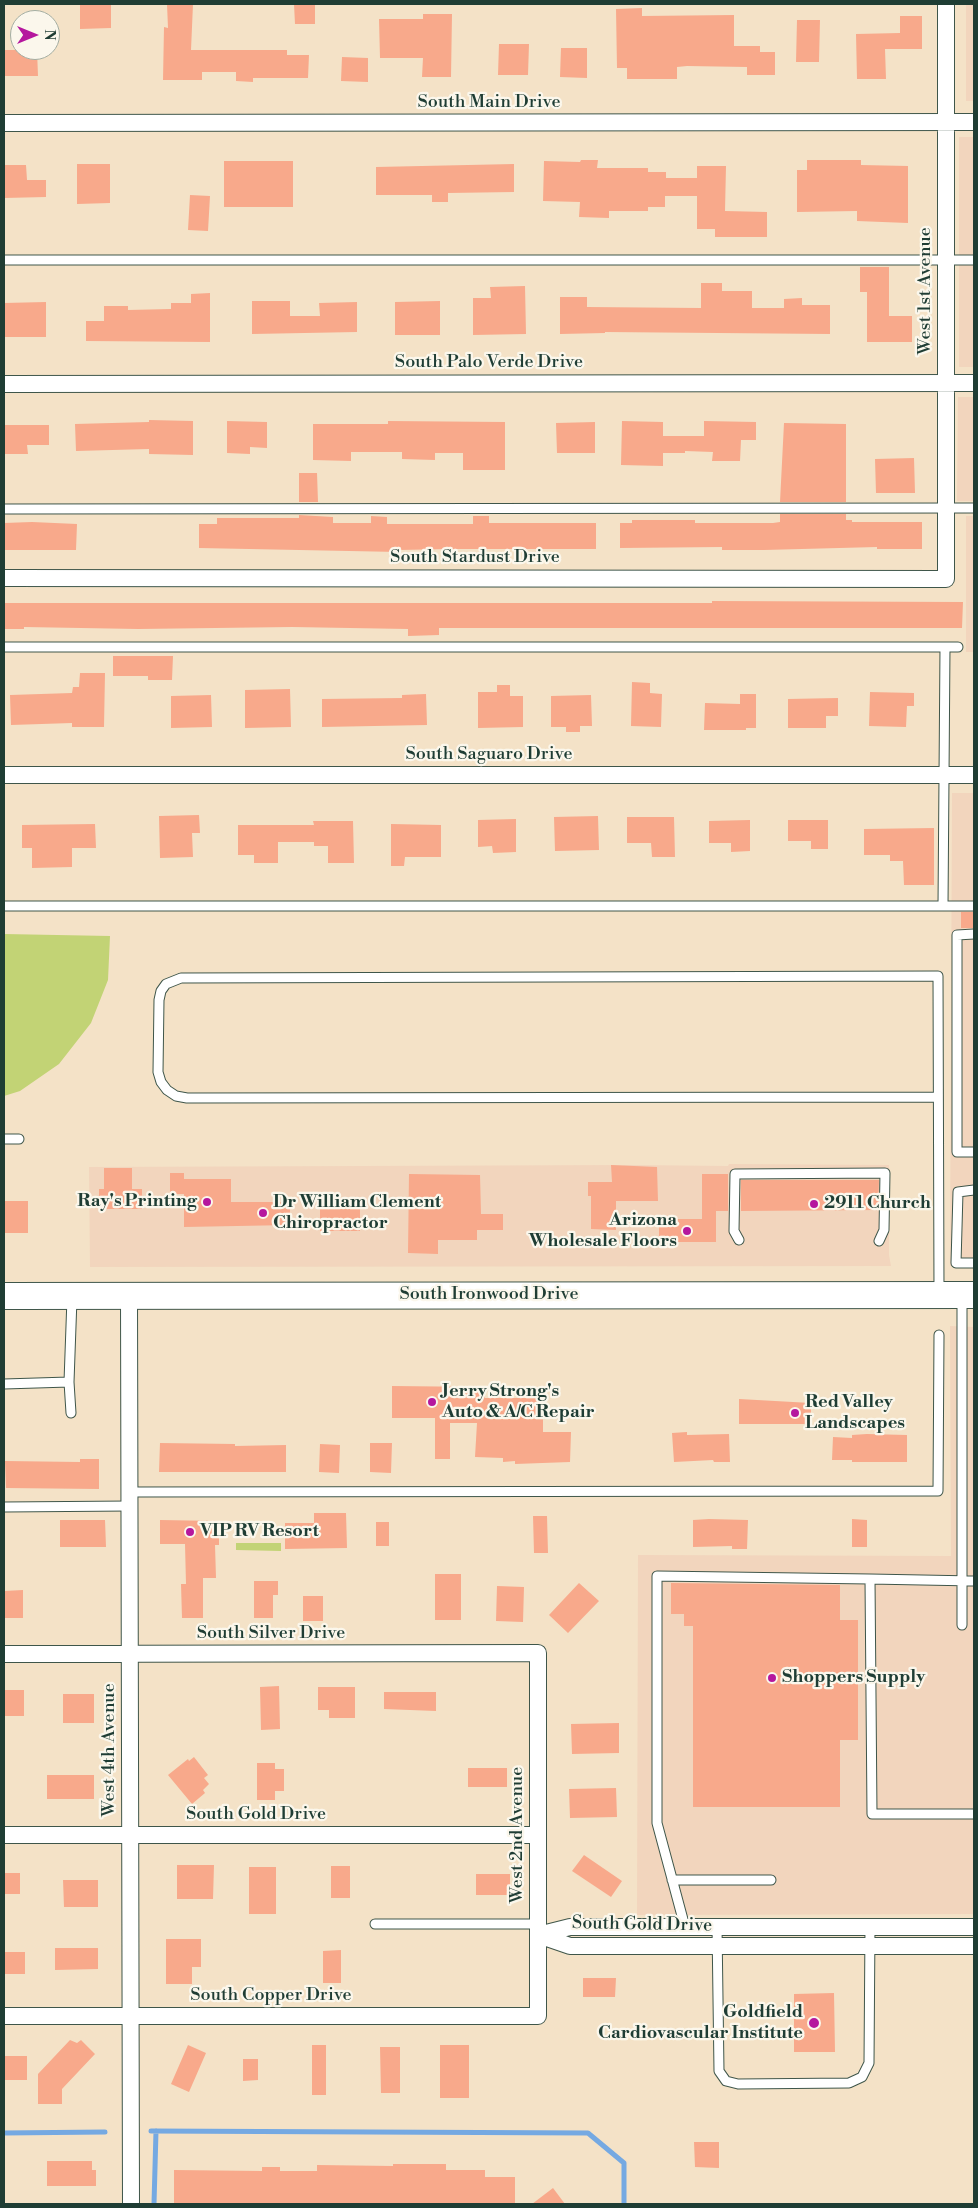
<!DOCTYPE html>
<html>
<head>
<meta charset="utf-8">
<style>
	body { margin:0 }
	#map { position:relative; width:978px; height:2208px; overflow:hidden; background:#f4e2c7; font-family:"Libre Bodoni",serif }
	canvas { display:block }
	.frame { position:absolute; inset:0; border:5px solid #1f3d34; pointer-events:none }
	.north { position:absolute; left:10px; top:10px; width:50px; height:50px; box-sizing:border-box; background:#fbf7ec; border:1px solid #a3ada2; border-radius:50%; rotate:90deg; font-size:14px; font-weight:700; line-height:20px; text-align:center; color:#1f3d34 }
	.north::after { content:''; display:block; margin:auto; width:18px; height:22px; background:#b5179e; clip-path:polygon(50% 0,100% 100%,50% 72%,0 100%) }
</style>
</head>
<body>
<div id="map">
<canvas width="978" height="2208"></canvas>
<div class="frame"></div>
<div class="north">N</div>
</div>
<script>
const g = document.querySelector('canvas').getContext('2d');
g.lineJoin = 'round';
function fill(path, color) { g.fillStyle = color; g.fill(path, 'evenodd'); }
const toPath = rows => new Path2D(rows.map(r => 'M' + r).join(''));
function trace(path, color, width, dash) { g.strokeStyle = color; g.lineWidth = width; g.lineCap = dash ? 'butt' : 'round'; g.setLineDash(dash || []); g.stroke(path); }
function write(font, color, halo, rows, align = 'center') {
  g.font = font + ' "Libre Bodoni",serif'; g.lineWidth = 4.5; g.setLineDash([]); g.textBaseline = 'middle'; g.strokeStyle = halo; g.fillStyle = color; for (const [text, x, y, turn = 0] of rows) {
    g.save(); g.translate(x, y); g.rotate((+turn || 0) * Math.PI / 180); g.textAlign = isNaN(turn) ? turn : align; if (halo) g.strokeText(text, 0, 0); g.fillText(text, 0, 0); g.restore();
  }
}
fill(toPath([
	[966,4,974,4,974,101,966,101],
	[959,137,974,137,974,367,959,367],
	[958,397,974,397,974,501,957,501],
	[966,516,974,516,974,652,966,652],
	[952,793,974,793,974,1266,950,1266],
	[729,1164,889,1165,889,1255,891,1266,90,1267,89,1167,631,1165,728,1166],
	[950,1326,974,1327,974,1914,637,1915,638,1555,951,1556]
]), '#f2d5bd');
fill(toPath([
	[4,934,110,936,108,980,91,1023,59,1064,20,1091,4,1096],
	[236,1543,281,1543,281,1551,236,1550]
]), '#c2d375');
trace(toPath([
	[151,2131,588,2133,624,2163,624,2204],
	[4,2133,105,2132],
	[154,2204,156,2131]
]), '#75a9e2', 5);
fill(toPath([
	[80,4,111,4,111,28,80,29],
	[167,4,193,4,191,50,287,50,287,55,309,55,308,78,253,78,253,82,236,81,236,72,202,72,202,80,163,80,164,27,168,28],
	[294,4,315,4,315,24,295,24],
	[642,8,642,16,734,15,734,46,760,46,760,52,775,52,775,75,747,75,747,67,687,66,677,67,677,79,627,79,627,68,617,68,616,9],
	[423,14,452,14,451,77,422,77,423,58,380,58,379,19,423,19],
	[900,16,922,16,922,49,885,49,886,79,857,79,856,34,900,33],
	[797,20,820,20,819,62,796,62],
	[499,44,529,44,528,75,498,75],
	[561,48,587,48,587,78,560,77],
	[4,50,37,50,38,76,4,76],
	[342,57,368,58,368,82,341,81],
	[581,160,598,160,597,168,648,168,648,172,666,172,666,178,697,178,697,166,726,166,725,211,767,212,767,237,715,237,715,229,697,229,697,196,665,196,665,207,648,207,648,211,609,211,609,218,579,217,580,202,543,201,544,161,580,162],
	[807,160,861,160,861,165,908,166,908,223,857,221,857,211,797,212,797,170,807,170],
	[224,161,293,161,293,207,224,207],
	[77,164,110,164,110,203,77,204],
	[514,164,514,192,448,193,448,202,432,202,432,195,376,195,376,167],
	[4,165,26,165,27,180,46,180,46,197,4,198],
	[190,195,210,196,208,231,188,230],
	[860,267,889,267,889,316,912,316,912,342,867,342,867,292,860,292],
	[701,283,722,283,722,291,752,291,752,308,784,308,784,299,802,298,802,305,830,305,830,334,605,332,605,333,560,334,560,297,587,297,587,307,701,308],
	[525,286,526,334,473,335,473,298,491,298,490,287],
	[210,293,210,342,86,341,86,321,104,321,104,306,128,306,128,310,171,309,171,303,191,303,191,294],
	[252,301,290,301,290,316,320,316,319,303,357,302,357,332,252,334],
	[440,301,440,335,395,335,395,302],
	[46,302,46,337,4,337,4,303],
	[149,420,193,421,193,455,149,454,149,449,76,451,75,424,149,422],
	[227,421,267,422,267,448,250,447,250,454,227,453],
	[388,421,505,422,505,470,463,470,463,453,435,453,435,460,402,459,402,452,351,452,351,461,313,460,313,424,388,424],
	[622,421,663,422,663,436,704,436,704,421,756,422,756,440,741,440,740,461,712,461,713,452,685,451,685,453,663,453,663,466,621,465],
	[595,422,595,453,557,453,556,423],
	[784,423,846,424,846,502,780,502],
	[4,425,49,425,49,445,27,445,28,454,4,454],
	[914,458,915,493,876,493,875,459],
	[299,473,317,473,318,502,299,502],
	[780,514,846,514,846,520,852,520,852,522,922,522,922,549,877,549,877,547,764,550,722,550,722,547,620,548,620,523,632,523,632,520,695,520,695,523,773,523,780,522],
	[299,515,333,517,333,523,371,523,371,516,387,517,387,524,473,524,473,516,489,516,489,523,596,523,596,549,451,549,399,550,399,552,199,548,199,524,217,524,217,518,299,518],
	[32,522,77,524,76,550,4,550,4,523],
	[712,601,963,602,962,628,439,628,439,635,408,636,408,629,292,627,138,629,24,627,24,629,4,629,4,603,712,603],
	[113,656,173,656,172,680,148,680,148,676,113,676],
	[80,673,105,673,104,727,72,727,72,723,11,725,10,695,72,693,73,687,79,687],
	[632,682,650,683,650,693,662,694,661,727,631,726],
	[497,685,510,685,510,696,523,696,523,727,478,728,478,692,497,692],
	[290,689,291,727,245,728,245,690],
	[870,692,914,693,914,706,907,706,906,727,869,726],
	[426,694,427,725,322,727,322,699,402,698,402,695],
	[740,694,756,694,756,728,746,728,746,730,704,730,705,703,740,704],
	[211,695,212,727,171,728,171,696],
	[591,695,592,726,580,726,580,732,566,732,566,727,551,727,551,696],
	[838,698,838,716,826,716,826,728,788,728,788,699],
	[199,815,200,833,192,833,193,857,160,858,159,816],
	[598,816,599,850,555,851,554,817],
	[627,817,674,817,675,857,652,857,651,843,627,843],
	[516,819,516,852,493,853,492,846,478,847,478,820],
	[750,820,750,851,731,852,731,843,709,843,709,821],
	[788,820,828,820,828,849,811,849,811,841,788,841],
	[313,821,353,821,354,863,328,863,328,846,314,846,314,842,278,842,278,863,254,863,254,855,238,855,238,825,314,825],
	[95,824,96,848,72,848,72,867,32,868,32,848,22,848,22,825],
	[391,824,441,825,441,857,405,857,404,866,391,866],
	[934,828,934,885,904,885,903,861,890,861,890,855,864,855,864,829],
	[961,912,974,912,974,928,961,928],
	[611,1165,657,1167,658,1201,616,1201,616,1230,591,1229,591,1196,588,1196,588,1182,612,1182],
	[104,1168,132,1168,132,1189,142,1189,142,1209,99,1209,99,1189,104,1189],
	[170,1173,184,1173,184,1179,231,1179,231,1202,290,1202,290,1225,184,1227,184,1194,170,1194],
	[409,1174,480,1175,481,1214,503,1214,503,1230,477,1230,477,1240,438,1240,438,1254,408,1253],
	[702,1174,728,1174,728,1211,716,1211,716,1242,659,1242,659,1219,702,1219],
	[741,1180,879,1180,878,1210,741,1211],
	[320,1198,360,1198,360,1231,320,1231],
	[4,1201,28,1201,28,1233,4,1233],
	[392,1386,485,1387,485,1398,543,1398,543,1432,571,1432,570,1462,515,1464,515,1461,503,1462,503,1458,475,1457,477,1423,450,1423,450,1459,435,1459,435,1418,392,1418],
	[739,1399,811,1403,811,1424,739,1424],
	[687,1432,687,1435,729,1434,730,1462,714,1462,713,1460,674,1462,672,1433],
	[867,1434,907,1435,907,1462,852,1462,852,1460,832,1460,833,1437,852,1438,852,1435],
	[160,1443,235,1444,235,1446,286,1445,286,1472,159,1472],
	[370,1443,392,1443,391,1473,370,1472],
	[320,1444,340,1445,339,1473,319,1472],
	[80,1459,99,1459,99,1489,6,1488,5,1461,80,1462],
	[314,1513,346,1513,347,1548,285,1549,285,1523,314,1523],
	[533,1516,547,1516,548,1553,534,1553],
	[709,1519,748,1520,747,1549,732,1549,732,1546,693,1547,693,1520],
	[852,1519,867,1520,867,1547,852,1547],
	[60,1520,105,1520,106,1547,60,1547],
	[160,1520,219,1521,219,1545,215,1545,216,1578,203,1578,203,1618,182,1618,181,1584,186,1584,185,1544,160,1544],
	[376,1522,389,1522,389,1546,376,1546],
	[435,1574,461,1574,461,1620,435,1620],
	[254,1581,278,1581,278,1595,273,1595,273,1618,254,1618],
	[579,1583,599,1601,568,1633,549,1615],
	[671,1583,840,1585,840,1620,858,1620,858,1740,840,1740,840,1807,693,1807,693,1626,684,1626,684,1614,671,1614],
	[497,1586,524,1587,523,1622,496,1621],
	[23,1590,23,1618,4,1618,4,1591],
	[303,1596,323,1596,323,1621,303,1621],
	[279,1686,280,1729,261,1730,260,1687],
	[318,1687,355,1687,355,1718,329,1718,329,1710,318,1710],
	[4,1690,24,1690,24,1716,4,1716],
	[384,1692,436,1692,436,1711,384,1709],
	[63,1694,94,1694,94,1723,63,1723],
	[619,1723,619,1753,572,1754,571,1724],
	[194,1757,208,1775,204,1778,209,1784,203,1790,205,1793,192,1804,168,1775,188,1759,189,1761],
	[257,1763,275,1763,275,1769,284,1769,284,1791,275,1791,275,1800,257,1800],
	[468,1768,507,1768,507,1787,468,1787],
	[47,1775,94,1775,94,1799,47,1799],
	[616,1788,617,1817,570,1818,569,1789],
	[584,1855,622,1881,611,1897,572,1871],
	[177,1865,214,1865,213,1899,177,1899],
	[331,1866,350,1866,350,1898,331,1898],
	[249,1867,276,1867,276,1914,249,1914],
	[4,1873,20,1873,20,1894,4,1894],
	[476,1874,510,1874,510,1895,476,1895],
	[63,1880,98,1880,98,1907,64,1907],
	[166,1939,201,1939,201,1967,192,1967,192,1984,166,1984],
	[55,1948,98,1948,98,1969,55,1970],
	[341,1950,341,1983,323,1983,323,1951],
	[4,1952,25,1952,25,1974,4,1974],
	[583,1978,616,1978,615,1997,583,1997],
	[834,1993,835,2052,794,2052,794,1994],
	[70,2040,77,2043,81,2040,95,2054,62,2089,62,2104,38,2104,38,2074],
	[188,2045,206,2053,189,2092,171,2084],
	[312,2045,326,2045,326,2095,312,2095],
	[440,2045,469,2045,469,2098,440,2098],
	[380,2047,400,2047,400,2093,381,2093],
	[4,2056,27,2056,27,2080,4,2080],
	[243,2059,258,2059,258,2080,243,2081],
	[694,2142,719,2142,719,2168,695,2167],
	[47,2161,92,2161,92,2170,96,2170,96,2186,47,2186],
	[393,2164,446,2164,446,2170,485,2170,485,2177,515,2177,515,2204,174,2203,174,2170,262,2171,262,2167,280,2167,280,2171,317,2171,317,2165,393,2166],
	[553,2188,565,2204,532,2204]
]), '#f8a98b');
const lane = toPath([
	[4,260,974,260],
	[4,509,974,508],
	[4,647,958,647],
	[4,906,974,906],
	[943,906,945,647],
	[974,934,957,935,957,1152,974,1152],
	[938,1097,187,1098,176,1096,167,1090,161,1082,158,1072,159,1000,161,991,166,984,181,978,938,976,939,1292],
	[4,1139,19,1139],
	[974,1190,958,1192,956,1263,974,1263],
	[739,1240,734,1231,735,1174,885,1173,884,1230,879,1241],
	[962,1298,962,1625],
	[4,1384,69,1382],
	[71,1413,69,1382,72,1298],
	[129,1492,938,1491,939,1335],
	[4,1507,130,1506],
	[974,1581,870,1579,872,1814,974,1814],
	[672,1880,771,1880],
	[375,1924,538,1924],
	[685,1927,657,1823,657,1576,870,1579],
	[717,1927,719,2071,726,2081,738,2084,849,2083,862,2077,869,2063,870,1927]
]);
const street = toPath([
	[4,123,974,122],
	[4,384,974,383],
	[4,578,946,579,946,4],
	[4,775,974,775],
	[129,1296,131,2204],
	[4,1654,538,1653,538,2016,4,2016],
	[4,1835,538,1835],
	[538,1935,570,1946,974,1946],
	[538,1935,570,1927,974,1927]
]);
const primary = toPath([
	[4,1296,974,1295]
]);
trace(lane, '#3f564a', 11);
trace(street, '#3f564a', 18);
trace(primary, '#3f564a', 28);
trace(lane, '#fff', 9);
trace(street, '#fff', 16);
trace(primary, '#fff', 26);
for (const [x, y, r, color] of [
	[207,1202,5,"#b5179e"],
	[814,1204,5,"#b5179e"],
	[263,1213,5,"#b5179e"],
	[687,1231,5,"#b5179e"],
	[432,1402,5,"#b5179e"],
	[795,1413,5,"#b5179e"],
	[190,1532,5,"#b5179e"],
	[772,1678,5,"#b5179e"],
	[814,2023,6,"#b5179e"]
]) { const dot = new Path2D(); dot.arc(x, y, r, 0, 2 * Math.PI); g.fillStyle = color; g.fill(dot); trace(dot, '#fbf7ec', 2); }
write('18px', '#1f3d34', '#fbf7ec', [
	["South Main Drive",489,103],
	["West 1st Avenue",926,291,-90],
	["South Palo Verde Drive",489,363],
	["South Stardust Drive",475,558],
	["South Saguaro Drive",489,755],
	["South Ironwood Drive",489,1295],
	["South Silver Drive",271,1634],
	["West 4th Avenue",110,1750,-90],
	["South Gold Drive",256,1815],
	["West 2nd Avenue",518,1835,-90],
	["South Gold Drive",642,1925,1],
	["South Copper Drive",271,1996]
]);
write('bold 18px', '#1f3d34', '#fbf7ec', [
	["Ray's Printing",197,1202,"right"],
	["Dr William Clement",273,1203],
	["Chiropractor",273,1224],
	["2911 Church",824,1204],
	["Arizona",677,1221,"right"],
	["Wholesale Floors",677,1242,"right"],
	["Jerry Strong's",442,1392],
	["Auto & A/C Repair",442,1413],
	["Red Valley",805,1403],
	["Landscapes",805,1424],
	["VIP RV Resort",200,1532],
	["Shoppers Supply",782,1678],
	["Goldfield",803,2013,"right"],
	["Cardiovascular Institute",803,2034,"right"]
], 'left');
</script>
</body>
</html>
